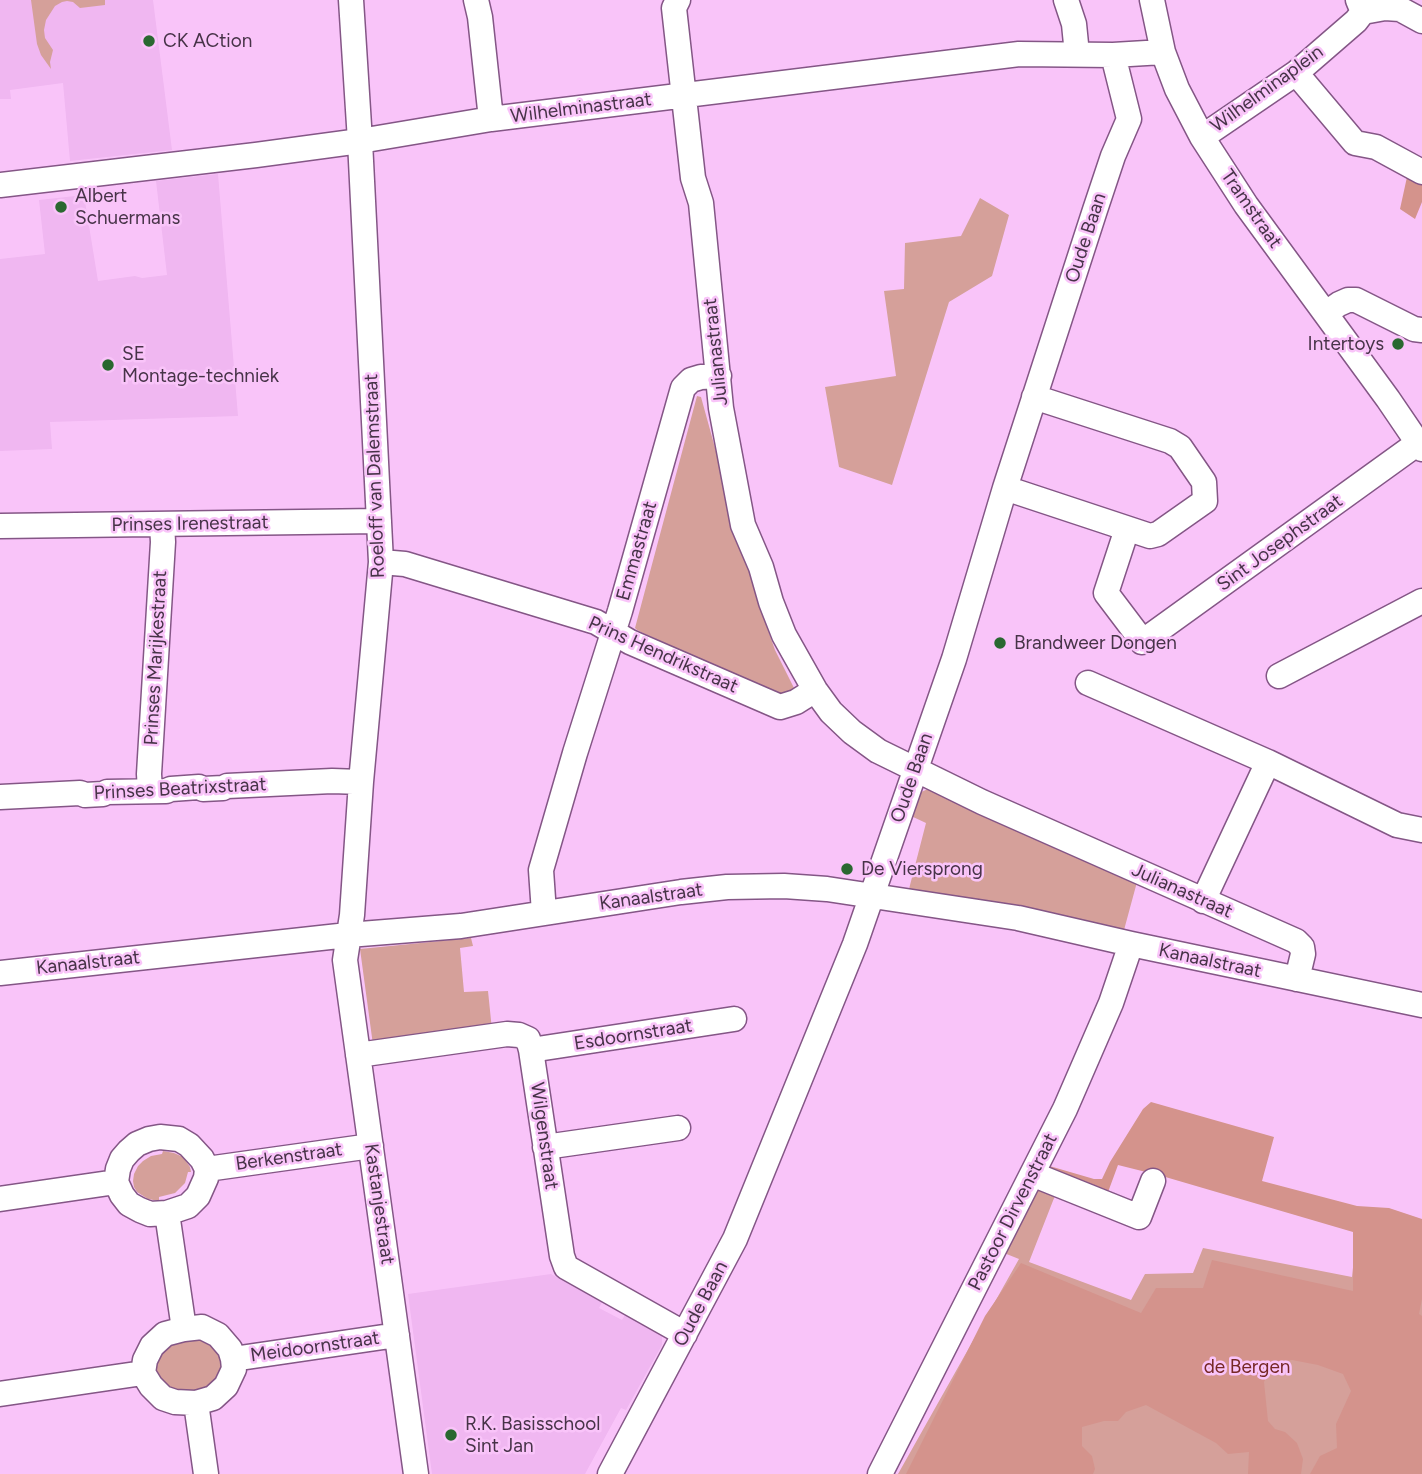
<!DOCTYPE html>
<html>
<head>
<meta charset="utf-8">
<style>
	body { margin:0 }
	canvas { display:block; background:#f9c4f9 }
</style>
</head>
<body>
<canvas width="1422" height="1474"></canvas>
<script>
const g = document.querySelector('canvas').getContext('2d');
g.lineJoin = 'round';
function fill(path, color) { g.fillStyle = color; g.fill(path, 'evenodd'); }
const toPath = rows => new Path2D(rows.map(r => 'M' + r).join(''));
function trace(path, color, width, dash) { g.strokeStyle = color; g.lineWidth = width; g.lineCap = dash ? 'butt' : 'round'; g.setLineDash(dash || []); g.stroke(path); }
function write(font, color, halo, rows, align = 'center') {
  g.font = font + ' Figtree,sans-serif'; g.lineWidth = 5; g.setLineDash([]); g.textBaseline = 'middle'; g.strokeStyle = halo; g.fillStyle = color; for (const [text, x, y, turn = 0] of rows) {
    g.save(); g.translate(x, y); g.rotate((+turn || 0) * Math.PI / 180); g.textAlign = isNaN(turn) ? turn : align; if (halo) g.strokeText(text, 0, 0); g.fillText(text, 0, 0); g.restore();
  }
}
fill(toPath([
	[0,0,153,0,172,150,70,161,63,83,10,90,11,99,0,99],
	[218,174,238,416,50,422,52,449,0,451,0,259,45,254,39,200,84,195,98,281,135,276,142,278,167,275,156,181],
	[551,1274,602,1302,599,1308,622,1320,625,1315,662,1335,662,1345,626,1410,621,1408,585,1474,432,1474,408,1294]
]), '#f0b7f1');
fill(toPath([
	[31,0,105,0,105,5,80,8,73,2,67,1,62,2,55,6,46,20,44,30,45,38,53,50,50,62,51,69,41,55,37,44],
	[980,198,1009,215,992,276,949,302,892,485,839,467,825,387,896,376,884,291,904,289,905,243,961,236],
	[697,396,701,397,747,564,762,613,775,650,794,688,790,692,781,694,750,681,645,634,637,630,635,628],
	[928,789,1137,882,1124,930,909,889,926,823,911,816,919,793],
	[471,938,473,946,460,948,464,992,488,991,492,1030,373,1045,360,949],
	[163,1151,174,1153,183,1157,190,1167,191,1172,188,1172,185,1183,175,1193,159,1197,159,1201,148,1199,137,1192,134,1187,133,1181,134,1174,138,1166,143,1161,151,1156,162,1154],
	[1039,1181,1058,1188,1029,1262,1131,1300,1145,1274,1193,1273,1203,1248,1352,1277,1358,1220,1422,1230,1422,1474,898,1474,1019,1259,1004,1253],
	[200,1335,227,1360,210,1392,163,1390,152,1364,156,1350]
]), '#d5a09a');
fill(toPath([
	[1407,177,1422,181,1422,202,1415,219,1400,209],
	[1151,1102,1274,1137,1262,1181,1357,1206,1389,1208,1422,1219,1422,1299,1419,1314,1422,1316,1422,1474,1310,1474,1320,1456,1337,1448,1336,1424,1351,1391,1343,1374,1318,1365,1292,1360,1274,1363,1264,1382,1268,1421,1275,1429,1285,1432,1297,1443,1303,1459,1301,1474,1248,1474,1249,1452,1228,1454,1216,1443,1146,1405,1126,1412,1118,1421,1104,1421,1082,1427,1082,1446,1092,1456,1095,1469,1093,1474,906,1474,985,1316,1021,1263,1141,1313,1156,1288,1203,1288,1212,1260,1353,1291,1353,1232,1162,1176,1118,1165,1104,1203,1039,1181,1046,1165,1094,1179,1102,1179,1110,1162,1143,1109]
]), '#d4938c');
const minor = toPath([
	[351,0,360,141,381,562,361,782,352,915,345,960,416,1474],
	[476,0,480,17,491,119],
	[678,0,674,8,693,178,701,203,721,408,743,525,761,567,771,602,784,635,815,690,831,712,852,732,878,751,982,802,1296,941,1302,947,1303,954,1297,979],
	[1066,0,1074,24,1077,54],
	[1152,0,1163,52,1177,89,1202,137,1246,205,1388,399,1422,449],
	[1363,12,1385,8,1400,9,1422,21],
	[1296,73,1355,143,1376,147,1422,172],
	[1202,137,1296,73,1356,21,1363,12,1358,0],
	[0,185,256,155,360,141,491,119,1019,54,1113,55,1163,52],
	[1326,313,1339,304,1348,300,1356,300,1414,329,1422,330],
	[1005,488,1150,536,1158,534,1205,501,1204,482,1180,447,1170,441,1034,397],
	[0,526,379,521],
	[1127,529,1106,593,1137,634],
	[381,562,405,564,596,622,630,642,780,707,796,702,815,690],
	[1142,642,1418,443],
	[1279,676,1422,601],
	[1088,683,1268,762,1397,825,1422,830],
	[150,791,149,774,163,542,162,524],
	[0,797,80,793,85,795,103,794,107,792,166,791,171,789,199,787,203,789,223,788,227,786,332,781,361,782],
	[1203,901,1268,762],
	[544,913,541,870,575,753,620,611,683,388,691,380,701,377,719,376],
	[0,973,348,935,461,926,681,892,727,887,784,886,827,889,1018,918,1131,944,1422,1005],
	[531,1050,734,1019],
	[358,1055,507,1034,519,1035,528,1039,531,1050,562,1256,566,1267,685,1334],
	[545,1147,678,1128],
	[207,1169,206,1178,198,1196,188,1206,167,1213,150,1214,140,1210,129,1204,122,1195,116,1182,118,1169,122,1159,129,1151,137,1144,149,1139,160,1137,179,1139,189,1145,202,1159,207,1169,371,1146],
	[1032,1174,1139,1217,1153,1181],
	[0,1199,116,1182],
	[167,1213,184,1329],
	[233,1359,234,1369,226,1386,213,1398,196,1403,175,1402,163,1398,151,1386,143,1373,145,1360,152,1346,165,1334,184,1329,202,1327,218,1335,230,1349,233,1359,397,1335],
	[0,1394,143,1373],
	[196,1403,206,1474],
	[610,1474,735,1239,855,944,954,659,1005,488,1095,210,1113,156,1129,119,1113,55],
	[880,1474,1065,1109,1111,1003,1131,944]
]);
trace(minor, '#845686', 27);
trace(minor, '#fff', 24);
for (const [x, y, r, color] of [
	[149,41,7,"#296830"],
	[61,207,7,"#296830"],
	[1398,344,7,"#296830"],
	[108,365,7,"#296830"],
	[1000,643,7,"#296830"],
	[847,869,7,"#296830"],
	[451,1435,7,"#296830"]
]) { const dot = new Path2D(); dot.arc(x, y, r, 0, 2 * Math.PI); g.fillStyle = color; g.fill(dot); trace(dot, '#f9c4f9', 2.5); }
write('19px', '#473348', '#f9c4f9', [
	["CK ACtion",163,41],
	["Albert",75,196],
	["Schuermans",75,218],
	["Intertoys",1384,344,"right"],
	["SE",122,354],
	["Montage-techniek",122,376],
	["Brandweer Dongen",1014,643],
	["De Viersprong",861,869],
	["R.K. Basisschool",465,1424],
	["Sint Jan",465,1446]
], 'left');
write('19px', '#473348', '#f9c4f9', [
	["Wilhelminaplein",1267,89,-36],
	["Wilhelminastraat",581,108,-7],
	["Tramstraat",1251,209,55],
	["Oude Baan",1086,238,-72],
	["Julianastraat",716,352,-96],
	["Roeloff van Dalemstraat",375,476,-92],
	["Prinses Irenestraat",190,524,-1],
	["Sint Josephstraat",1280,543,-36],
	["Emmastraat",637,551,-74],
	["Prins Hendrikstraat",663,655,24],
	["Prinses Marijkestraat",156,658,-87],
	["Oude Baan",912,778,-71],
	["Prinses Beatrixstraat",180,789,-3],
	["Julianastraat",1182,891,24],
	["Kanaalstraat",651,897,-8],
	["Kanaalstraat",1210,961,12],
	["Kanaalstraat",88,963,-6],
	["Esdoornstraat",633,1035,-9],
	["Wilgenstraat",544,1136,82],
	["Berkenstraat",289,1157,-8],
	["Kastanjestraat",379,1204,82],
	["Pastoor Dirvenstraat",1013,1212,-63],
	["Oude Baan",701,1304,-62],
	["Meidoornstraat",315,1347,-8]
]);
write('19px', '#762825', '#f9c4f9', [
	["de Bergen",1247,1367]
]);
</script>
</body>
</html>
